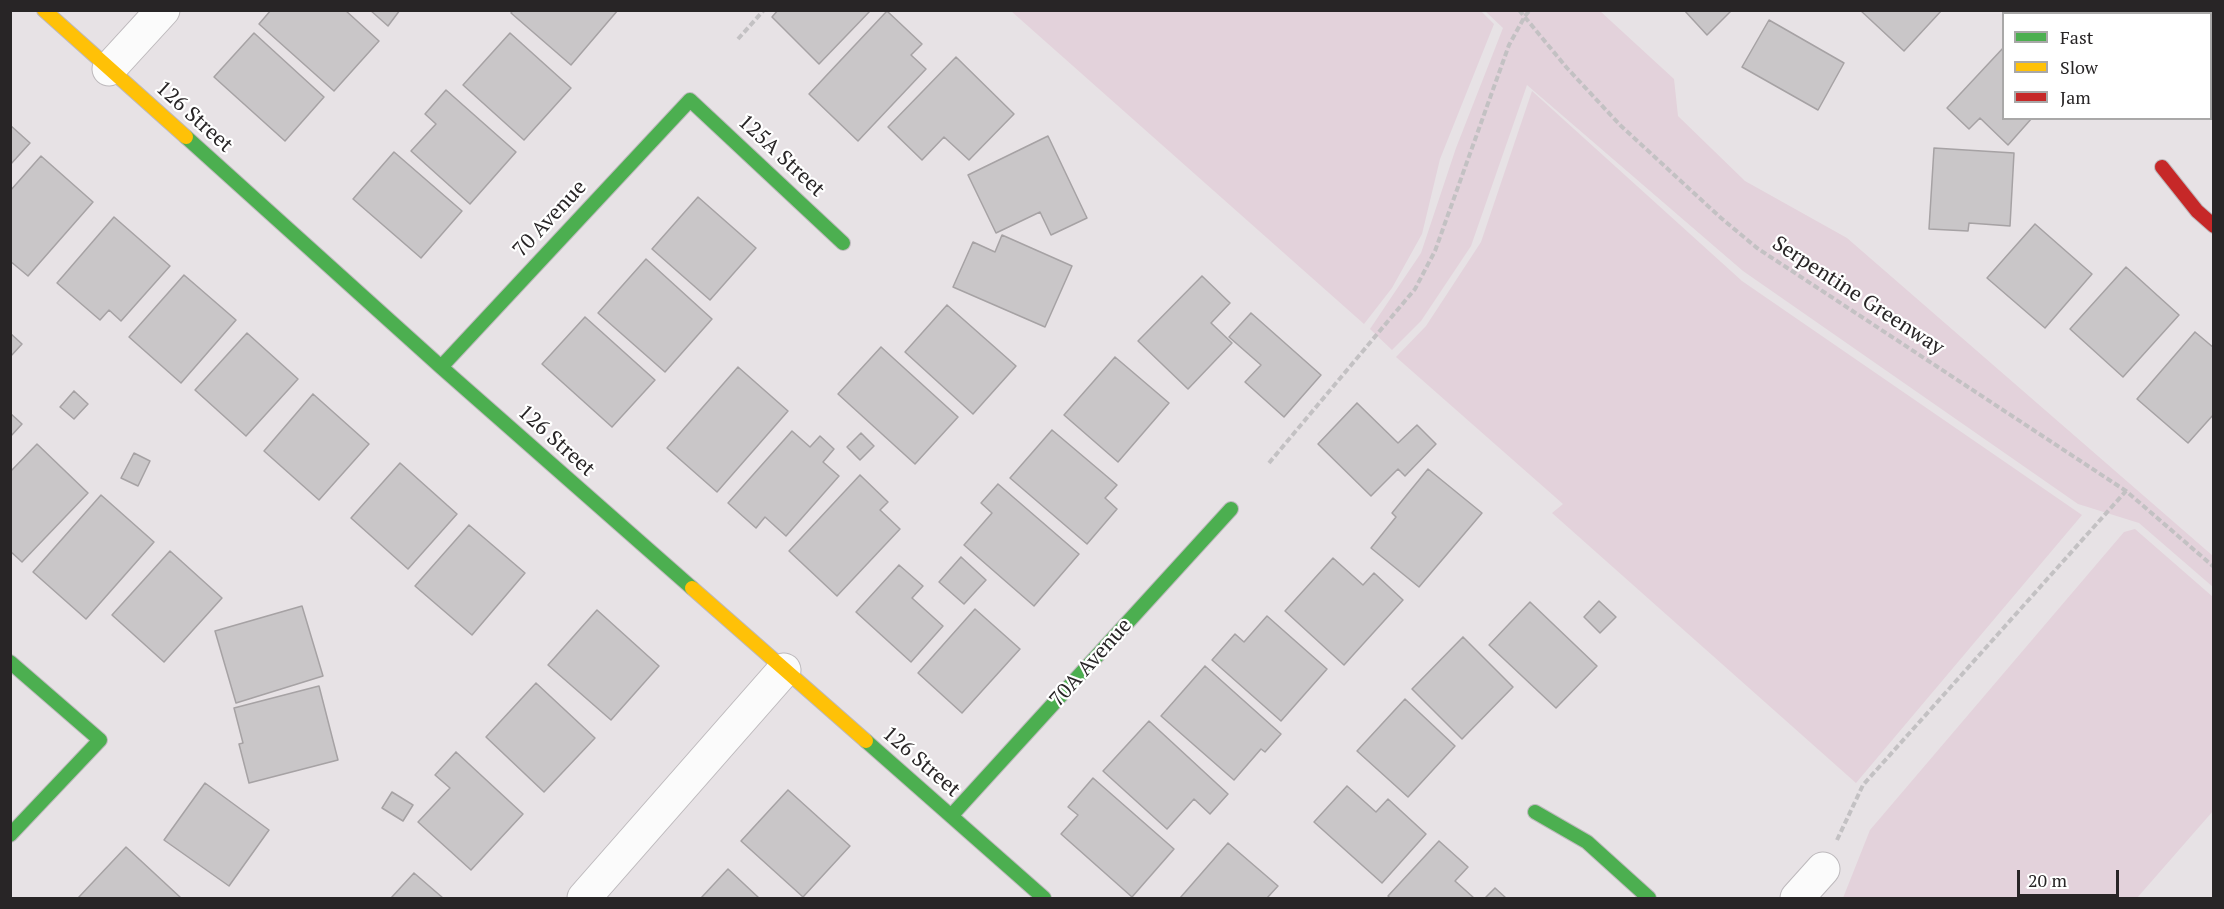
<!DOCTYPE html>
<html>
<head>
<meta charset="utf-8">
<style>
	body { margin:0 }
	#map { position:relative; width:2224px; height:909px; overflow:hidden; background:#e7e2e5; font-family:"PT Serif",serif }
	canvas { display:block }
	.frame { position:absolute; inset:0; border:12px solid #282526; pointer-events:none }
	.legend { position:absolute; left:2002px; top:12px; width:210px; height:108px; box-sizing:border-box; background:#fff; border:2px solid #a9a8a8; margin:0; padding:8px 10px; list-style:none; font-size:18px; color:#282526 }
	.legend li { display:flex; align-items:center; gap:12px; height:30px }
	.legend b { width:30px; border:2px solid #a9a8a8 }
	.scale { position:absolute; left:2017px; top:870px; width:102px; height:27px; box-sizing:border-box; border:3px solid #282526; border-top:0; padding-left:8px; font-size:18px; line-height:21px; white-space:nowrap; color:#282526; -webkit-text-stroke:4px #fff; paint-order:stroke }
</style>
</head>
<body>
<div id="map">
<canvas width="2224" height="909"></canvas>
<div class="frame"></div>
<ul class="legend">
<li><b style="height:8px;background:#4caf50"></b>Fast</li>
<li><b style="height:8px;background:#ffc107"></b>Slow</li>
<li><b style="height:8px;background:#c62828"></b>Jam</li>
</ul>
<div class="scale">20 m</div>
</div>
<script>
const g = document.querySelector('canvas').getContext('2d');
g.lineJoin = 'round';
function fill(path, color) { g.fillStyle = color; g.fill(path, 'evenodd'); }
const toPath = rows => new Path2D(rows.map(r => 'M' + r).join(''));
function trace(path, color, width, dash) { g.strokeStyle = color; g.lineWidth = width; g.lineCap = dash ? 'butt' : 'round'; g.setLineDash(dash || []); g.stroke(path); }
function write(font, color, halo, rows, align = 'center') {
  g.font = font + ' "PT Serif",serif'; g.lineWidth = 4.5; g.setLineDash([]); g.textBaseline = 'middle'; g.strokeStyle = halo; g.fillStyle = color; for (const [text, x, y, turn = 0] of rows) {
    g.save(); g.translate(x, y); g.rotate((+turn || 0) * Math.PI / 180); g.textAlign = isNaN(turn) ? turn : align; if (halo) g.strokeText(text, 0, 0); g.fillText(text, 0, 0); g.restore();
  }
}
fill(toPath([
	[1481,11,1494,24,1440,159,1422,234,1392,288,1364,324,1011,11],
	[1485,11,1600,11,1674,79,1678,116,1745,181,1847,238,2213,556,2213,587,2139,523,2078,504,1743,271,1527,85,1471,246,1421,321,1392,350,1370,329,1421,253,1456,148,1503,28],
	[1532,91,1742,281,2082,515,1856,783,1552,513,1563,504,1396,357,1426,326,1481,242],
	[2135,529,2213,597,2213,811,2137,898,1843,898,1870,830,2124,532]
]), '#e3d2db');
const building = toPath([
	[271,10,345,10,379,41,334,91,259,24,271,10],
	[370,10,400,10,388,26,370,10],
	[513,10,618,10,571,65,511,13,513,10],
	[778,10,871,10,819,64,772,17,778,10],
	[1684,10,1732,10,1707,35,1684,10],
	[1860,10,1942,10,1904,51,1860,10],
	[2040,10,2129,10,2126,14,2038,14,2040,10],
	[2177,10,2214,10,2214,35,2210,41,2210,14,2183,14,2177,10],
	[887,11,922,44,911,55,926,69,858,141,809,94,887,11],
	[1769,20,1844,63,1818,110,1742,67,1769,20],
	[254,33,324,97,285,141,214,77,254,33],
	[510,33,571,88,524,140,463,85,510,33],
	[2004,47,2004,118,2032,118,2008,145,1980,118,1969,129,1947,108,2004,47],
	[956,57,1014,114,969,160,944,137,922,160,888,127,956,57],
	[446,90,516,152,470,204,411,151,436,124,425,114,446,90],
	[10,125,30,143,10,165,10,125],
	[1048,136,1087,218,1051,235,1040,212,996,233,968,175,1048,136],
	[1934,148,2014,153,2010,226,1969,223,1968,231,1929,229,1934,148],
	[394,152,462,211,421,258,353,199,394,152],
	[41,156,93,202,28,276,10,261,10,191,41,156],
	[698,197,756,248,710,300,652,249,698,197],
	[114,217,170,266,121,321,109,310,100,320,57,283,114,217],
	[2035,224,2092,274,2045,328,1987,278,2035,224],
	[1002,235,1072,266,1045,327,953,287,973,242,995,252,1002,235],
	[646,259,712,319,665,372,598,313,646,259],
	[2126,267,2179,315,2123,377,2070,329,2126,267],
	[184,275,236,320,181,383,129,337,184,275],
	[1202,276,1230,303,1211,323,1232,343,1188,389,1138,341,1202,276],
	[947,305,1016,366,973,414,905,352,947,305],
	[1251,313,1321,375,1284,417,1245,382,1261,365,1229,337,1251,313],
	[585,317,655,380,612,427,542,364,585,317],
	[2195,332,2214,348,2214,414,2188,443,2137,399,2195,332],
	[10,333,22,344,10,357,10,333],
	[247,333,298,379,246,436,195,390,247,333],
	[881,347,958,417,915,464,838,394,881,347],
	[1115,357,1169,403,1118,462,1064,415,1115,357],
	[738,367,788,411,717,492,667,448,738,367],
	[74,391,88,404,74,419,60,407,74,391],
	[313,394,369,444,319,500,264,451,313,394],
	[1357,403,1398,443,1417,425,1436,444,1405,476,1398,469,1371,496,1318,444,1357,403],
	[10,413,22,424,10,437,10,413],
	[1052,430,1117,485,1105,498,1117,509,1087,544,1010,478,1052,430],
	[792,431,810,447,820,436,834,449,823,462,839,476,786,536,765,517,756,528,728,503,792,431],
	[861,433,874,446,860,460,847,447,861,433],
	[37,444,88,493,22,562,10,551,10,472,37,444],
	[134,453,150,461,138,486,121,478,134,453],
	[400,463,457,514,408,569,351,518,400,463],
	[1428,469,1482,513,1419,587,1371,548,1396,517,1392,513,1428,469],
	[860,475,888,502,880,510,900,529,837,596,789,551,860,475],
	[998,484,1079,554,1034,606,964,545,992,513,981,503,998,484],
	[101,495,154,542,86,619,33,572,101,495],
	[469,525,525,573,472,635,415,586,469,525],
	[170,551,222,598,164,662,112,615,170,551],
	[961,557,986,580,964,604,939,582,961,557],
	[1333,558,1363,585,1374,573,1403,600,1344,665,1285,611,1333,558],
	[899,565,923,586,912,598,943,626,911,662,856,612,899,565],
	[1599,601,1616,617,1600,633,1584,617,1599,601],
	[1530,602,1597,666,1556,708,1489,645,1530,602],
	[302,606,323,676,236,703,215,631,302,606],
	[975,609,1020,649,962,713,918,673,975,609],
	[597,610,659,666,611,720,548,665,597,610],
	[1267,616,1327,669,1281,721,1212,660,1235,634,1244,642,1267,616],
	[1463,637,1513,687,1462,739,1412,689,1463,637],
	[1205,666,1281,734,1265,752,1261,749,1234,780,1161,716,1205,666],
	[536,683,595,738,544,792,486,737,536,683],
	[319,686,338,760,249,783,239,744,243,743,234,708,319,686],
	[1405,699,1455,746,1408,797,1357,751,1405,699],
	[1149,721,1228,794,1210,814,1194,799,1167,829,1103,771,1149,721],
	[456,752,523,814,471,870,418,822,450,788,435,775,456,752],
	[1093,778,1174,849,1132,897,1061,834,1078,815,1068,807,1093,778],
	[205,783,269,830,229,886,164,840,205,783],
	[1347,786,1376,812,1388,799,1426,834,1382,883,1314,822,1347,786],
	[788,790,850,846,803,897,741,841,788,790],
	[392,792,413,805,403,821,382,808,392,792],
	[1439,841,1468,867,1455,881,1474,898,1390,898,1388,896,1439,841],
	[1228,843,1278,886,1267,898,1180,898,1228,843],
	[126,847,181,898,78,898,126,847],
	[728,869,759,898,701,898,728,869],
	[414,873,443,898,391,898,414,873],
	[1495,888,1506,898,1485,898,1495,888]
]);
fill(building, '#c9c6c8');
trace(building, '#a6a2a4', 1.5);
const street = toPath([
	[109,69,163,10],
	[584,898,784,670],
	[1797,898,1823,869]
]);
const fast = toPath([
	[186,137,441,367,692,588],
	[441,367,690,100,843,243],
	[10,662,100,740,10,835],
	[866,741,1044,898],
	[1535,812,1587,842,1649,898],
	[951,816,1231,509]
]);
const slow = toPath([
	[44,10,186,137],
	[692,588,866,741]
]);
const jam = toPath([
	[2162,167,2197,211,2214,226]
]);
trace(street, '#bdb9bc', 35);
trace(fast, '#bdb9bc', 16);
trace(slow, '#bdb9bc', 16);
trace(jam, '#bdb9bc', 16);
trace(toPath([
	[1519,10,1567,68,1620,125,1721,218,1757,248,2126,491,2214,567],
	[738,39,764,10],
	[1269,463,1415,289,1435,251,1509,45,1525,16,1530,10],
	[1837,840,1863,785,2126,491]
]), '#c3c1c3', 4, [6, 3]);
trace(street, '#fbfbfb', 33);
trace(fast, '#4caf50', 14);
trace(slow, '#ffc107', 14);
trace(jam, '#c62828', 14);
write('21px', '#282526', '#fff', [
	["126 Street",194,117,42],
	["125A Street",781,156,43],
	["70 Avenue",550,219,-47],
	["Serpentine Greenway",1858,296,33],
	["126 Street",556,441,42],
	["70A Avenue",1091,663,-48],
	["126 Street",921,762,41]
]);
</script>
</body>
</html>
